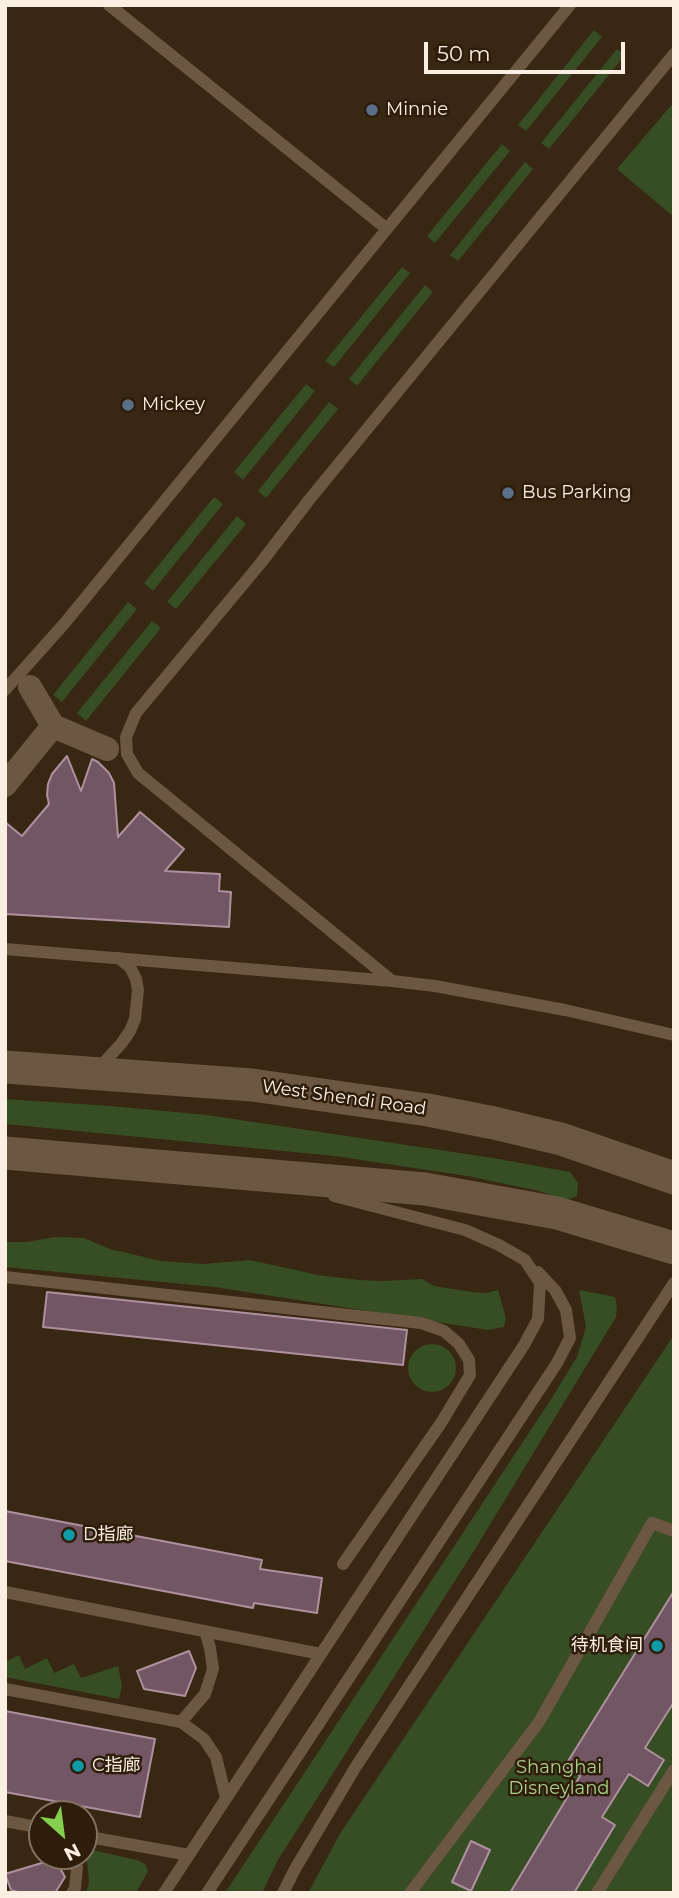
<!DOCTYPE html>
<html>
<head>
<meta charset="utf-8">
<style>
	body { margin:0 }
	#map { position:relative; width:679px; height:1898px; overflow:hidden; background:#382713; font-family:Montserrat,sans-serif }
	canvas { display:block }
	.frame { position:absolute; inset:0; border:7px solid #fbefe3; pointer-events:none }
	.north { position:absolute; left:28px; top:1800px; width:70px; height:70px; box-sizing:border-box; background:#2e1d0a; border:2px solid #807161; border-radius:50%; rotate:152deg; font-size:19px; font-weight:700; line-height:28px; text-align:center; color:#fbefe3 }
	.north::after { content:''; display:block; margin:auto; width:24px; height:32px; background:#84d04e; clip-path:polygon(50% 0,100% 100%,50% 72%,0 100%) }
	.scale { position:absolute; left:424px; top:42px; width:201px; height:32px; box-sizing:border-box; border:4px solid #fbefe3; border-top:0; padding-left:9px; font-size:21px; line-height:24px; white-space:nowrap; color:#fbefe3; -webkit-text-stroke:5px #2e1d0a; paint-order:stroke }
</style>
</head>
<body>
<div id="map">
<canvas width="679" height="1898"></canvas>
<div class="frame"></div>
<div class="north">N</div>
<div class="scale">50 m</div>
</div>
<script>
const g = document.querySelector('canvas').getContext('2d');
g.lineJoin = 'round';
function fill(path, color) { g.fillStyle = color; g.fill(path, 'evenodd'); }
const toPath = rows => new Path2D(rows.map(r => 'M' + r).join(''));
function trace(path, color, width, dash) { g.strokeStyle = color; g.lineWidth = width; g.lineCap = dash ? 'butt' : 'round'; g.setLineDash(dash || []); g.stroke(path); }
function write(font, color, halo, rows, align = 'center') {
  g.font = font + ' Montserrat,"Noto Sans SC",sans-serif'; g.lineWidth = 5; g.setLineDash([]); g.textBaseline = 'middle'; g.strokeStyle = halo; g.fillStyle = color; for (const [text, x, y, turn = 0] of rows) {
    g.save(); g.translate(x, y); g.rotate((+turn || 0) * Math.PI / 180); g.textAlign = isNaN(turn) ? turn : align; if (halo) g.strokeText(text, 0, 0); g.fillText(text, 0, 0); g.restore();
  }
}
fill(toPath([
	[594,30,602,37,526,131,518,125],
	[617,49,625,55,549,149,541,143],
	[674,102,674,217,617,169],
	[502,144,510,151,435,243,427,236],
	[525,162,533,169,458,261,450,255],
	[402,267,410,273,334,367,325,361],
	[425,285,433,292,357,386,349,379],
	[306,384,315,391,243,480,234,472],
	[329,402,338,409,266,498,258,491],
	[214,497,223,504,153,591,144,583],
	[237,516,246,524,176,609,167,602],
	[128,602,137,609,62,702,53,695],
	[152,621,161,628,86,721,77,713],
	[5,1099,111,1106,207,1115,493,1158,570,1172,578,1183,577,1196,566,1200,539,1191,467,1176,335,1156,5,1124],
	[55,1237,84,1238,110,1249,161,1261,204,1264,250,1260,318,1275,359,1280,382,1281,422,1279,434,1286,472,1292,486,1293,498,1290,506,1318,504,1327,488,1330,215,1287,5,1267,5,1242,27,1242],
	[579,1290,615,1297,617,1308,616,1317,477,1546,278,1860,262,1893,225,1893,548,1404,577,1357,586,1327],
	[674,1335,674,1893,308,1893,341,1832],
	'408 1368a24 24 0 1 1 48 0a24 24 0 1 1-48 0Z',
	[19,1655,25,1669,47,1658,54,1673,74,1664,81,1678,118,1666,122,1686,119,1699,5,1677,5,1662],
	[92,1850,137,1860,145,1864,148,1871,136,1893,86,1893,89,1883,87,1861,88,1854]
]), '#374d23');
const building = toPath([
	[67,756,81,791,92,759,98,762,109,773,114,783,118,837,140,812,184,849,165,871,220,874,219,891,231,892,229,927,5,914,5,822,22,836,49,804,47,795,48,784,52,774,67,756],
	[47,1292,407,1330,403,1365,43,1327,47,1292],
	[5,1511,262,1560,260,1569,322,1578,317,1613,254,1603,253,1608,5,1561,5,1511],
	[674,1591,674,1702,645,1748,664,1760,648,1786,629,1774,602,1817,615,1825,574,1893,510,1893,580,1776,565,1766,674,1591],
	[189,1651,196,1668,185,1696,144,1689,137,1671,189,1651],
	[5,1711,155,1739,140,1817,5,1792,5,1711],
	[471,1841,490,1850,471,1891,452,1882,471,1841],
	[55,1859,65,1877,55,1893,21,1893,11,1890,5,1874,55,1859]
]);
fill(building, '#725664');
trace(building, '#ae909f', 2);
trace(toPath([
	[109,5,387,229],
	[5,690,64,624,570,5],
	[5,949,392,981,435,986,565,1010,674,1035],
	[392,981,138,773,127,754,126,737,136,713,260,564,309,500,674,54],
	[97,1070,121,1044,130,1031,135,1019,138,990,136,979,130,967,119,958],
	[5,1277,421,1323,444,1331,459,1344,469,1360,470,1375,441,1423,343,1564],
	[5,1592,321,1654],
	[5,1689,181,1722,204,1739,216,1757,226,1798],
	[181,1722,205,1694,213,1669,210,1648,205,1631],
	[5,1821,42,1828],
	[84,1836,189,1855],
	[72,1893,75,1888,77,1867,74,1856],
	[164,1893,524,1345,538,1319,540,1283,525,1260,499,1245,465,1230,334,1196],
	[207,1893,557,1363,570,1338,566,1310,555,1290,538,1272],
	[283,1893,295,1869,355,1768,674,1283],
	[410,1893,539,1722,652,1523,674,1531],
	[597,1893,674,1770]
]), '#6b5742', 12);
trace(toPath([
	[30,687,53,726,107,749],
	[5,785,53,726]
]), '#6b5742', 24);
trace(toPath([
	[5,1067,252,1085,428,1110,494,1123,561,1139,674,1178],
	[5,1153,425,1189,557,1213,674,1248]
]), '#6b5742', 33);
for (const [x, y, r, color] of [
	[372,110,7,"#5c6f8a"],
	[128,405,7,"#5c6f8a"],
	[508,493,7,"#5c6f8a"],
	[69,1535,7,"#0f9aa8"],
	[657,1646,7,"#0f9aa8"],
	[78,1766,7,"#0f9aa8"]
]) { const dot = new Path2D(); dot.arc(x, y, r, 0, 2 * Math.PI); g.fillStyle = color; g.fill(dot); trace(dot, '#2e1d0a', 2.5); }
write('18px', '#fbefe3', '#2e1d0a', [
	["Minnie",386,110],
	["Mickey",142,405],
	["Bus Parking",522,493],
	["D指廊",83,1535],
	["待机食间",643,1646,"right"],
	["C指廊",92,1766]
], 'left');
write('18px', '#fbefe3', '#2e1d0a', [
	["West Shendi Road",344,1098,8]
]);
write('18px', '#abd18c', '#2e1d0a', [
	["Shanghai",559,1768],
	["Disneyland",559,1789]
]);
</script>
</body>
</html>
